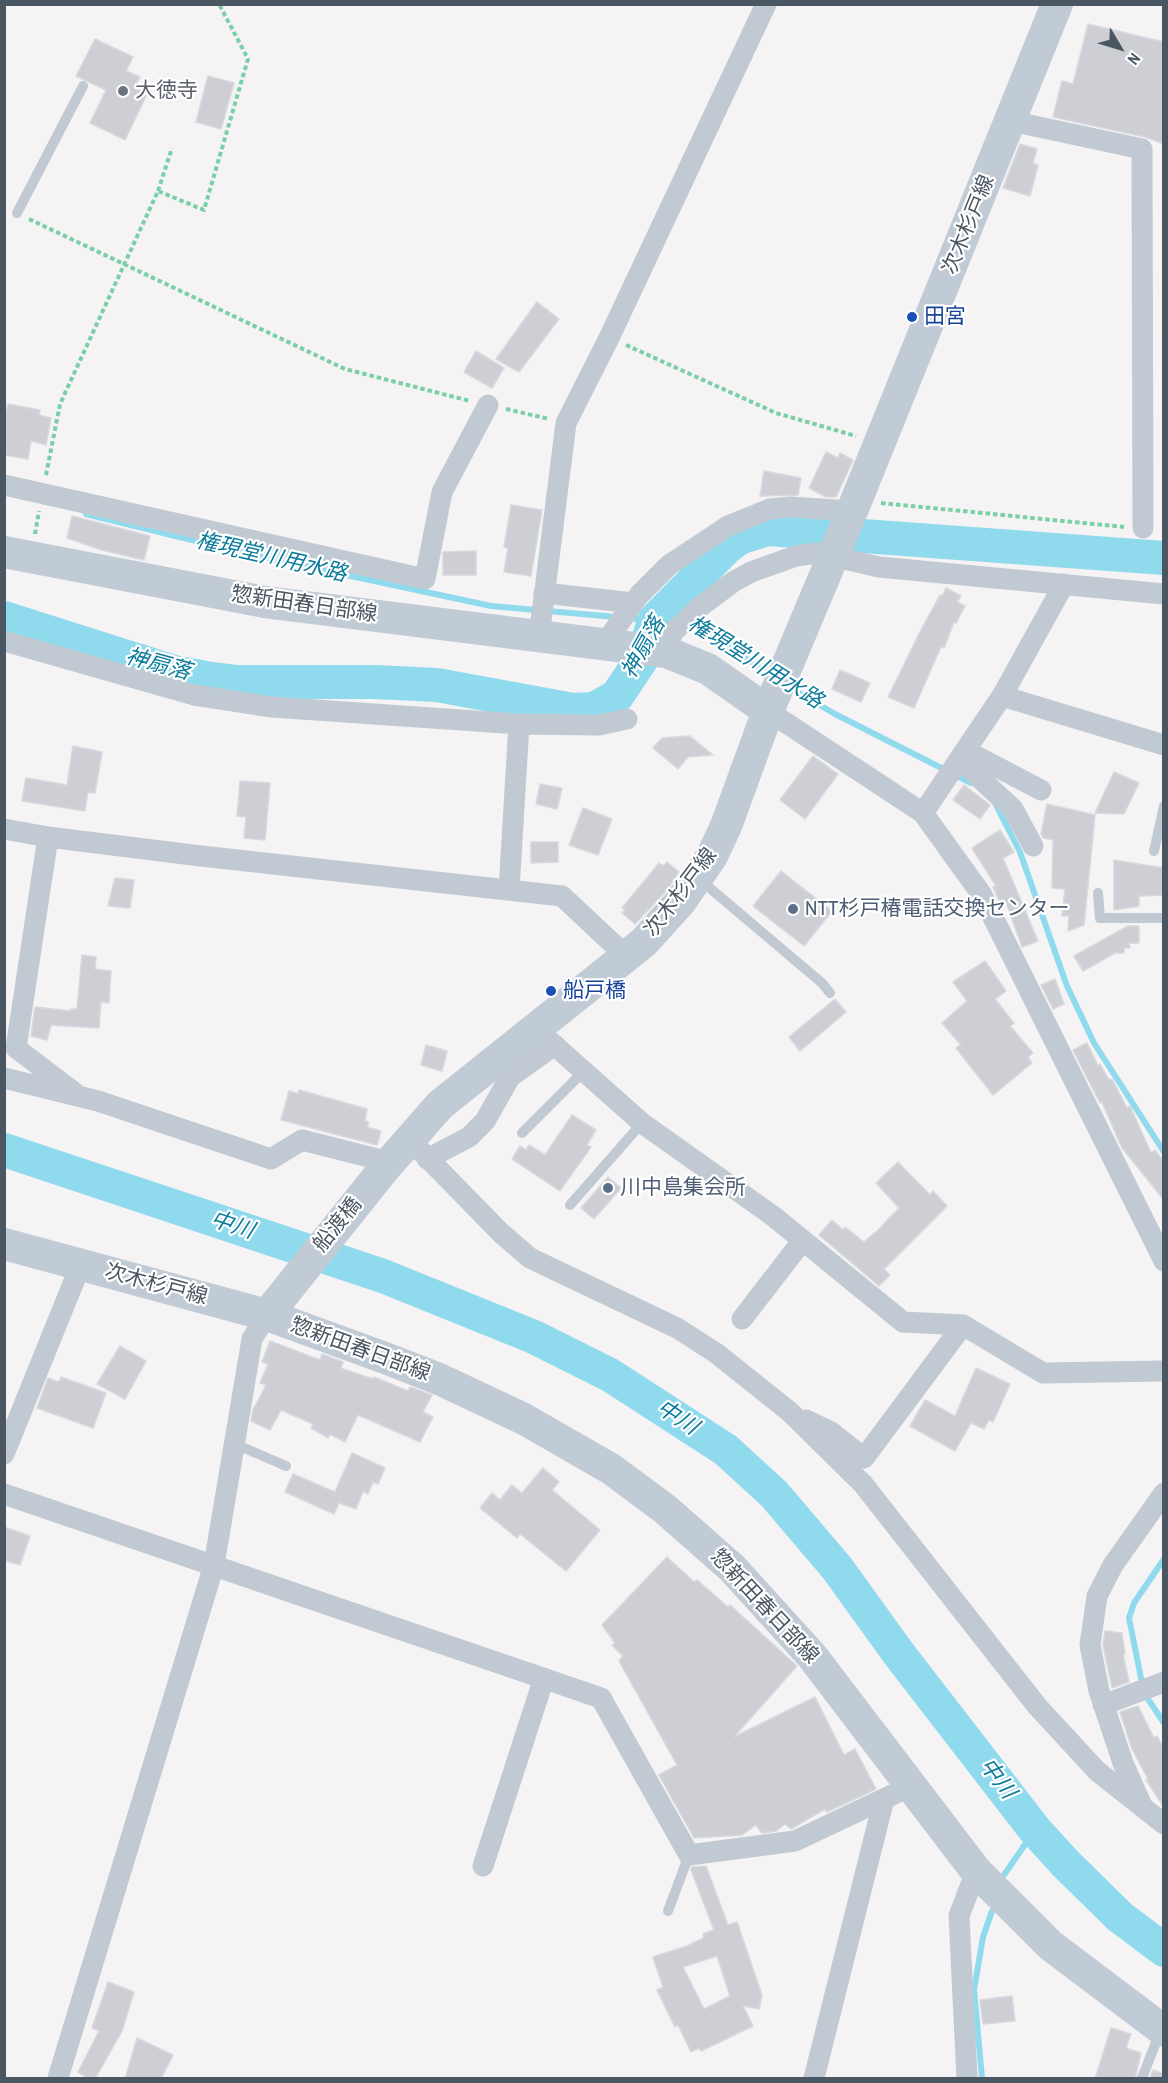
<!DOCTYPE html>
<html>
<head>
<meta charset="utf-8">
<style>
	body { margin:0 }
	#map { position:relative; width:1168px; height:2083px; overflow:hidden; background:#f5f3f3; font-family:"Archivo Narrow",sans-serif }
	canvas { display:block }
	.frame { position:absolute; inset:0; border:6px solid #4a5661; pointer-events:none }
	.north { position:absolute; left:1090px; top:18px; width:60px; height:60px; -webkit-text-stroke:4px #fff; paint-order:stroke; rotate:128deg; font-size:16px; font-weight:700; line-height:24px; text-align:center; color:#4a5661 }
	.north::after { content:''; display:block; margin:auto; width:21px; height:27px; background:#4a5661; clip-path:polygon(50% 0,100% 100%,50% 72%,0 100%) }
</style>
</head>
<body>
<div id="map">
<canvas width="1168" height="2083"></canvas>
<div class="frame"></div>
<div class="north">N</div>
</div>
<script>
const g = document.querySelector('canvas').getContext('2d');
g.lineJoin = 'round';
const toPath = rows => new Path2D(rows.map(r => 'M' + r).join(''));
function trace(path, color, width, dash) { g.strokeStyle = color; g.lineWidth = width; g.lineCap = dash ? 'butt' : 'round'; g.setLineDash(dash || []); g.stroke(path); }
function fill(path, color) { g.fillStyle = color; g.fill(path, 'evenodd'); }
function write(font, color, halo, rows, align = 'center') {
  g.font = font + ' "Archivo Narrow","Noto Sans JP",sans-serif'; g.lineWidth = 4.5; g.setLineDash([]); g.textBaseline = 'middle'; g.strokeStyle = halo; g.fillStyle = color; for (const [text, x, y, turn = 0] of rows) {
    g.save(); g.translate(x, y); g.rotate((+turn || 0) * Math.PI / 180); g.textAlign = isNaN(turn) ? turn : align; if (halo) g.strokeText(text, 0, 0); g.fillText(text, 0, 0); g.restore();
  }
}
trace(toPath([
	[86,514,253,555,491,606,616,617],
	[627,618,654,621,679,617],
	[691,619,773,677],
	[787,686,835,714,971,783],
	[995,803,1020,852,1067,986,1094,1043,1164,1152],
	[1164,1559,1134,1603,1129,1618,1144,1693,1164,1723],
	[1004,1875,1035,1830],
	[982,2078,974,1990,983,1937,992,1911]
]), '#90daee', 6);
trace(toPath([
	[4,618,174,672,211,679,236,682,375,682,437,685,573,710,594,709,617,696,643,657,654,621,726,548,739,538,767,529,1164,558],
	[4,1150,383,1276,534,1337,610,1375,726,1450,774,1494,837,1568,899,1654,1035,1830,1066,1864,1120,1917,1164,1950]
]), '#90daee', 34);
const building = toPath([
	[1088,24,1164,42,1164,144,1145,137,1053,117,1062,81,1073,84,1088,24],
	[95,39,133,57,126,71,140,77,134,87,147,94,125,140,90,123,106,90,76,76,95,39],
	[208,76,234,83,221,129,196,122,208,76],
	[1020,144,1037,149,1033,163,1038,165,1030,196,1003,188,1020,144],
	[537,302,559,319,519,372,496,359,537,302],
	[476,351,504,368,492,388,464,372,476,351],
	[8,404,40,410,39,415,51,418,46,445,31,441,28,459,4,455,4,421,8,404],
	[826,452,838,458,840,453,853,460,836,497,826,497,809,488,826,452],
	[764,471,801,478,798,495,760,496,764,471],
	[511,505,542,510,531,576,504,572,508,548,504,547,511,505],
	[72,516,150,536,144,560,102,550,67,538,72,516],
	[476,551,476,575,443,575,443,552,476,551],
	[946,588,961,596,957,602,965,606,956,623,954,622,944,648,941,647,914,708,888,697,921,630,940,595,942,596,946,588],
	[840,670,870,683,861,702,832,689,840,670],
	[690,736,713,755,688,757,678,769,653,748,662,738,690,736],
	[73,746,102,752,95,793,88,792,85,811,22,801,26,778,67,785,73,746],
	[813,756,838,774,805,819,780,800,813,756],
	[1114,772,1139,783,1124,814,1095,813,1114,772],
	[240,781,270,783,265,840,244,838,246,817,237,816,240,781],
	[540,784,562,788,557,809,536,804,540,784],
	[964,785,990,805,980,819,953,800,964,785],
	[1047,804,1095,815,1084,925,1068,931,1069,916,1062,916,1065,889,1052,888,1053,840,1043,838,1041,834,1047,804],
	[583,808,612,819,598,855,569,845,583,808],
	[1000,830,1014,852,1003,858,1038,941,1022,947,1006,902,1001,905,993,887,996,886,972,848,1000,830],
	[531,842,558,842,558,862,531,863,531,842],
	[1114,860,1164,868,1164,895,1139,896,1139,906,1114,910,1114,860],
	[667,862,679,872,667,890,635,924,622,913,625,910,622,908,659,863,663,866,667,862],
	[781,871,832,911,804,946,753,906,781,871],
	[115,878,134,880,130,908,108,906,115,878],
	[1128,926,1139,926,1139,943,1129,943,1130,948,1124,948,1124,953,1115,953,1083,971,1074,956,1128,926],
	[82,955,96,957,95,969,111,971,109,1003,101,1002,99,1028,51,1025,47,1040,31,1036,35,1007,70,1011,71,1009,77,1009,82,955],
	[985,961,1006,991,995,999,1014,1023,1010,1026,1033,1053,1028,1057,1032,1063,993,1095,956,1048,961,1045,942,1023,967,1001,953,982,985,961],
	[1055,979,1064,1004,1053,1009,1041,985,1055,979],
	[835,999,846,1012,800,1051,789,1037,835,999],
	[1087,1043,1098,1066,1100,1064,1109,1080,1112,1079,1127,1108,1130,1106,1151,1153,1155,1150,1164,1162,1164,1200,1122,1148,1102,1102,1100,1103,1073,1050,1087,1043],
	[426,1045,447,1051,442,1071,421,1065,426,1045],
	[299,1090,367,1109,365,1121,369,1122,367,1127,381,1131,377,1145,281,1120,289,1091,298,1094,299,1090],
	[572,1115,596,1130,587,1145,591,1147,560,1191,512,1159,520,1146,526,1150,529,1145,545,1155,572,1115],
	[898,1162,930,1195,933,1191,947,1206,884,1269,890,1275,879,1286,819,1235,832,1220,843,1230,845,1227,864,1242,878,1230,899,1208,876,1183,898,1162],
	[608,1177,621,1188,594,1219,581,1208,608,1177],
	[270,1341,320,1360,322,1354,343,1362,341,1368,373,1379,374,1377,408,1391,410,1387,432,1395,423,1412,433,1417,420,1442,358,1415,345,1442,330,1434,328,1438,311,1428,313,1424,281,1410,270,1430,251,1421,253,1410,266,1385,260,1383,268,1364,262,1362,270,1341],
	[120,1346,146,1361,125,1399,97,1384,120,1346],
	[976,1368,1010,1384,993,1422,989,1420,984,1429,971,1423,955,1451,910,1426,925,1400,955,1416,976,1368],
	[61,1377,106,1393,93,1428,37,1408,48,1378,59,1382,61,1377],
	[352,1453,385,1468,378,1484,373,1482,368,1494,363,1491,356,1509,339,1503,334,1514,285,1492,293,1474,335,1492,352,1453],
	[543,1468,559,1482,552,1490,600,1530,566,1571,520,1534,517,1538,480,1508,492,1493,500,1500,512,1485,522,1493,543,1468],
	[4,1527,30,1536,20,1565,4,1560,4,1527],
	[667,1557,694,1582,697,1580,728,1607,730,1605,797,1666,734,1737,815,1697,844,1755,855,1749,876,1789,827,1812,825,1809,791,1829,785,1824,776,1831,762,1833,756,1825,742,1835,694,1838,659,1775,677,1765,619,1661,623,1656,612,1645,615,1643,602,1625,667,1557],
	[1105,1631,1122,1633,1125,1654,1123,1654,1129,1682,1112,1688,1103,1645,1105,1631],
	[1138,1706,1154,1738,1157,1736,1164,1749,1164,1807,1146,1780,1148,1779,1132,1749,1120,1712,1138,1706],
	[706,1866,728,1925,737,1922,762,1995,759,2009,743,2006,753,2026,701,2051,699,2048,691,2052,678,2025,675,2027,657,1990,663,1987,653,1957,687,1946,704,1938,703,1934,714,1930,691,1870,692,1867,706,1866],
	[717,1956,730,1996,704,2009,683,1967,717,1956],
	[108,1982,134,1992,122,2031,95,2079,89,2079,78,2072,99,2031,92,2028,108,1982],
	[1012,1996,1015,2021,983,2024,980,2000,1012,1996],
	[1111,2028,1131,2034,1126,2048,1141,2053,1135,2079,1095,2079,1111,2028],
	[137,2038,173,2055,161,2079,125,2079,137,2038],
	[1153,2070,1164,2074,1164,2079,1150,2079,1153,2070]
]);
fill(building, '#cdcfd5');
trace(building, '#d7d9de', 1.5);
trace(toPath([
	[158,191,172,148],
	[29,219,345,369,470,401],
	[626,345,776,413,856,436],
	[506,409,549,419],
	[46,475,60,404,158,191,204,210,248,59,219,4],
	[881,503,1124,527],
	[35,534,39,511]
]), '#7ad0a6', 4, [4.5, 3]);
trace(toPath([
	[17,213,83,86],
	[1154,851,1164,806],
	[699,879,822,983,830,993],
	[1098,893,1100,918,1164,918],
	[522,1133,584,1071],
	[570,1205,642,1123],
	[235,1444,286,1466],
	[668,1911,689,1855],
	[1142,2078,1160,2032]
]), '#c1cad2', 10);
trace(toPath([
	[1011,121,1142,149,1143,528],
	[4,485,425,579,442,492,488,405],
	[544,593,633,603],
	[539,637,566,423,609,338,766,4],
	[4,641,194,695,272,707,519,724,599,725,627,719],
	[605,643,639,595,669,565,728,526,770,509,790,507,852,511],
	[666,652,673,632,701,606,733,582,751,572,796,556,818,553,879,567,1164,594],
	[1002,696,1064,584],
	[768,711,923,813,982,895,1164,1261],
	[962,755,971,770,1013,809,1033,846],
	[962,755,978,757,1041,790],
	[923,813,1002,696,1164,745],
	[4,829,48,837,201,856,562,896,627,957],
	[48,837,16,1048,75,1093],
	[509,890,519,724],
	[534,1027,642,1123,773,1216,903,1322,963,1325,1043,1373,1164,1371],
	[4,1078,98,1101,271,1159,302,1140,389,1162],
	[409,1139,501,1233,530,1258,677,1328,716,1353,790,1412,863,1484,1037,1706,1097,1771,1164,1824],
	[427,1159,469,1137,485,1121,510,1077,555,1045],
	[742,1319,803,1240],
	[806,1420,831,1432,864,1458,963,1325],
	[4,1454,81,1264],
	[4,1494,601,1698,689,1855,795,1841,909,1787],
	[1103,1705,1164,1682],
	[1142,1806,1123,1763,1099,1691,1090,1645,1097,1596,1113,1565,1164,1493],
	[483,1866,544,1678],
	[58,2078,214,1565,252,1339,267,1315],
	[814,2078,884,1799],
	[967,2078,959,1916,976,1871]
]), '#c1cad2', 21);
trace(toPath([
	[4,552,265,602,666,652,708,669,768,711],
	[4,1244,267,1315,385,1358,439,1379,524,1419,611,1469,665,1509,732,1568,812,1656,976,1871,1050,1945,1164,2031],
	[267,1315,384,1169,440,1105,644,942,681,901,712,856,726,826,768,711,852,511,1057,4]
]), '#c1cbd6', 32);
for (const [x, y, r, color] of [
	[123,91,6,"#6b7280"],
	[912,317,6,"#1a4fb4"],
	[793,909,6,"#5c6f8a"],
	[551,991,6,"#1a4fb4"],
	[608,1188,6,"#5c6f8a"]
]) { const dot = new Path2D(); dot.arc(x, y, r, 0, 2 * Math.PI); g.fillStyle = color; g.fill(dot); trace(dot, '#fff', 2); }
write('21px', '#5b616d', '#fff', [
	["大徳寺",135,91]
], 'left');
write('21px', '#4a5661', '#fff', [
	["次木杉戸線",969,225,-68],
	["惣新田春日部線",304,605,8],
	["次木杉戸線",681,893,-53],
	["船渡橋",338,1225,-51],
	["次木杉戸線",156,1285,15],
	["惣新田春日部線",360,1350,20],
	["惣新田春日部線",764,1607,47]
]);
write('21px', '#164399', '#fff', [
	["田宮",924,317],
	["船戸橋",563,991]
], 'left');
write('21px', '#4e5e75', '#fff', [
	["NTT杉戸椿電話交換センター",805,909],
	["川中島集会所",620,1188]
], 'left');
write('italic 22px', '#0c7c9b', '#fff', [
	["権現堂川用水路",271,558,13],
	["神扇落",644,648,-61],
	["権現堂川用水路",755,663,32],
	["神扇落",158,665,15],
	["中川",232,1226,18],
	["中川",677,1418,33],
	["中川",997,1779,53]
]);
</script>
</body>
</html>
